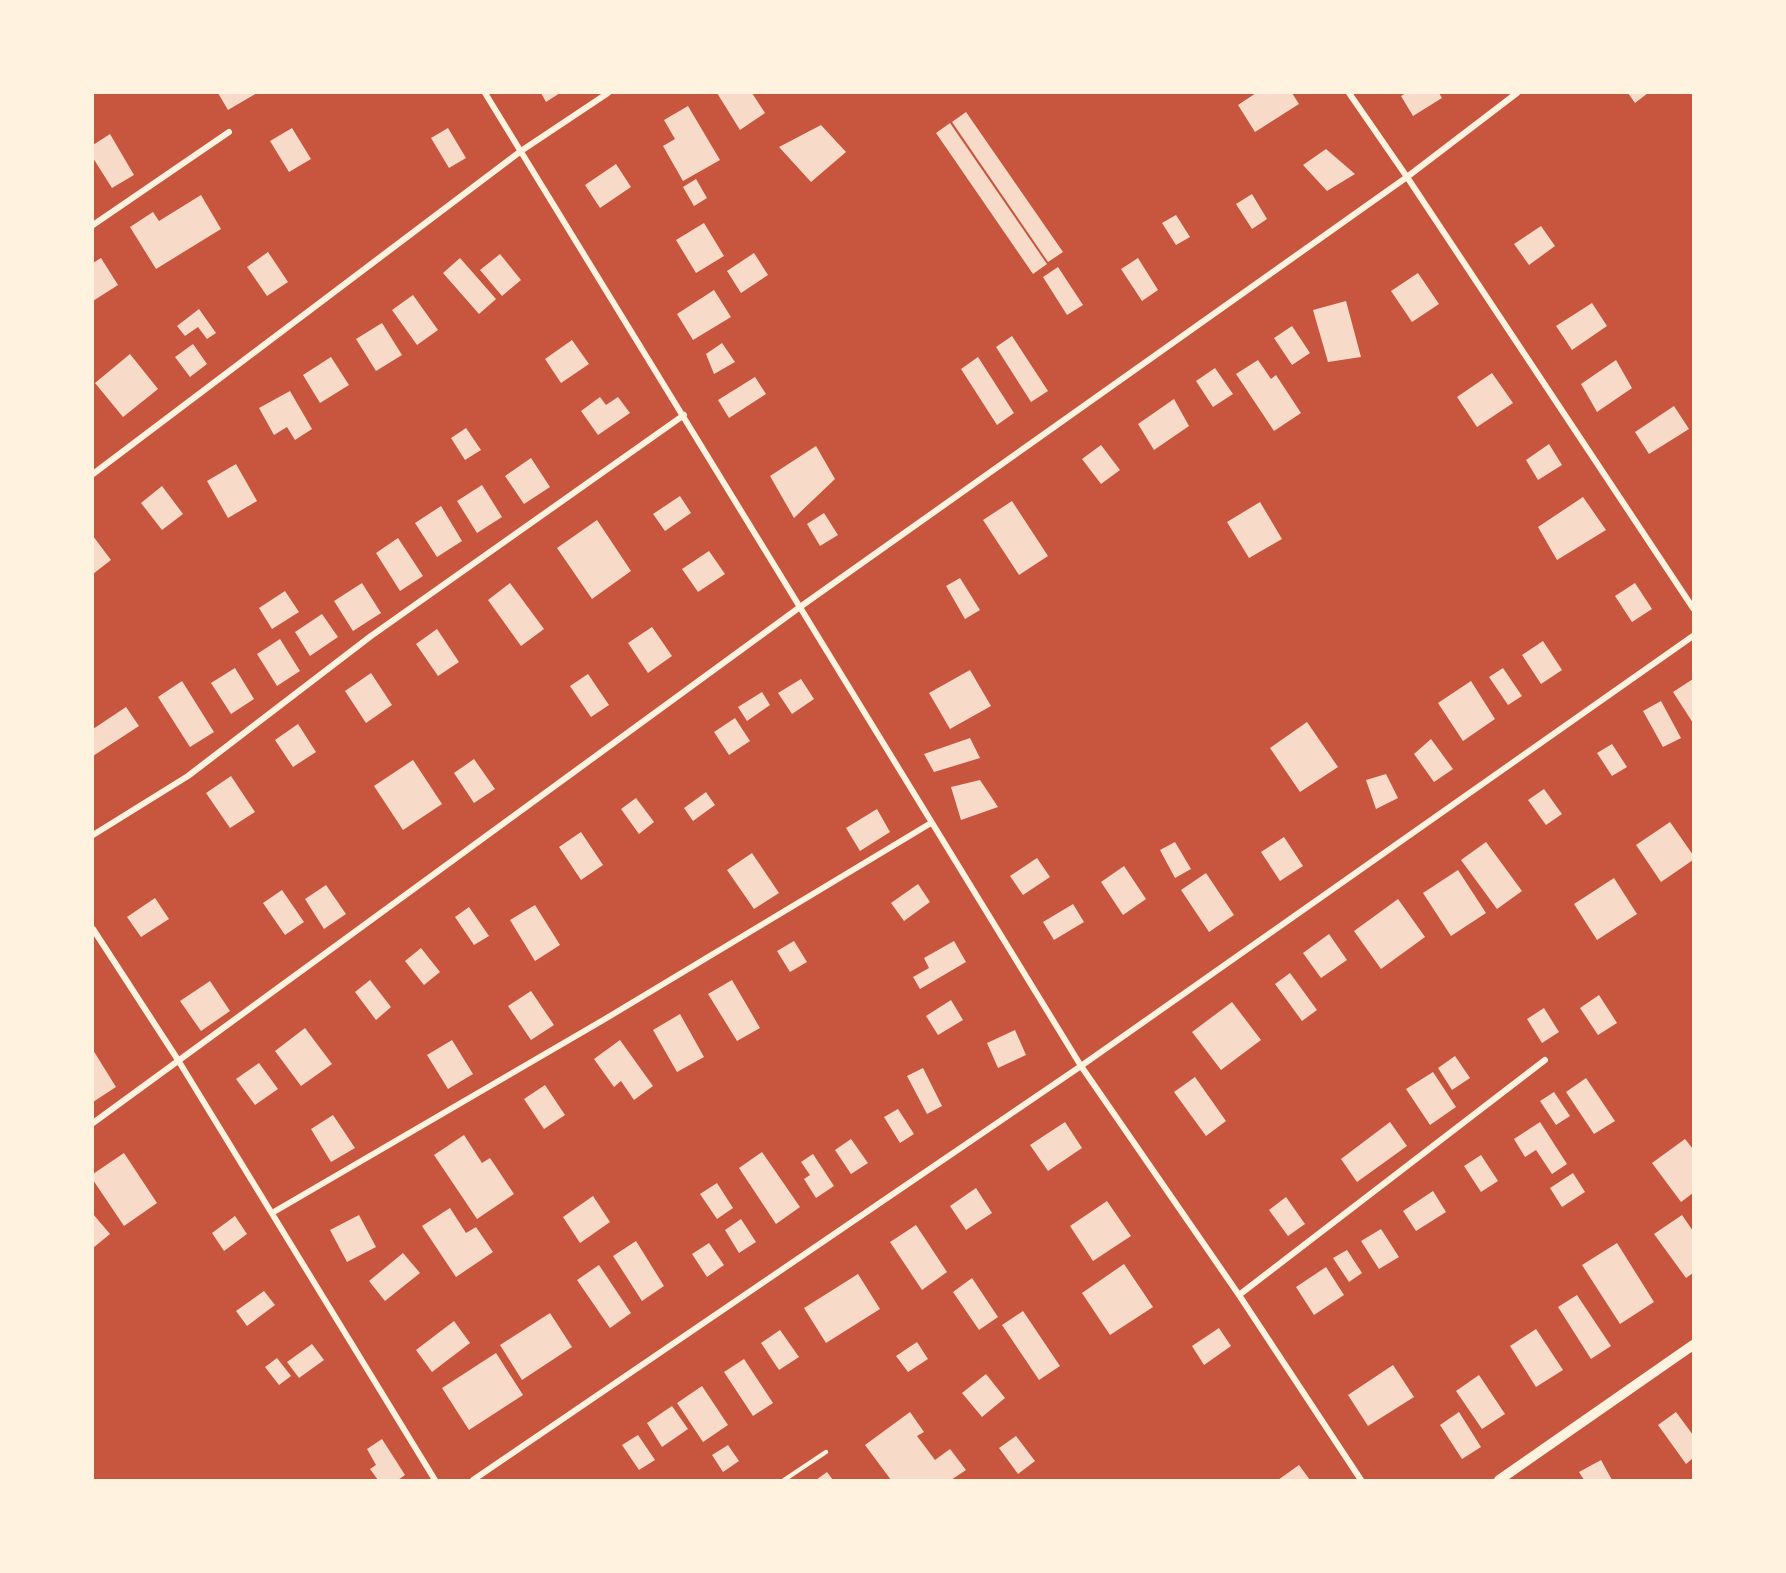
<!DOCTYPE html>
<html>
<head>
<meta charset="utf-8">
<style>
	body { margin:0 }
	#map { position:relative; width:1786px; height:1573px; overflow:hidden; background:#c8553d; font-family:Literata,serif }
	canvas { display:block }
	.frame { position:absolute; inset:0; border:94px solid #fff3e0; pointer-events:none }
</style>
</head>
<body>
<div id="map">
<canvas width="1786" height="1573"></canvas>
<div class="frame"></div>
</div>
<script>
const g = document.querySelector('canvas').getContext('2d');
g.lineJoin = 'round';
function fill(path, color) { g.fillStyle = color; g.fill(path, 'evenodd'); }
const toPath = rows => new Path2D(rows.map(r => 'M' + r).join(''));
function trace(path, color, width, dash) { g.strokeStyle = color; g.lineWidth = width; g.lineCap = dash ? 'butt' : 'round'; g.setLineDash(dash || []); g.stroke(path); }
fill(toPath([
	[218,93,257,93,228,110],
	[541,93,560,93,546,102],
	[717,93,752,93,765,113,740,130],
	[1256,93,1292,93,1299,104,1255,132,1238,105],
	[1406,93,1439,93,1442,98,1413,116,1401,96],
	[1628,93,1648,93,1635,103],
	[688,106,720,160,683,181,663,146,675,139,664,120],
	[966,112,1063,252,1048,262,952,122],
	[950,123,1047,264,1033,274,936,133],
	[821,125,846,152,811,182,779,147],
	[292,128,311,159,289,172,270,141],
	[448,128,466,158,449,168,431,138],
	[110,134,134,175,112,188,93,158,93,145],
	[1326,149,1355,174,1327,191,1303,165],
	[616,164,631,187,600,208,585,185],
	[696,179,707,198,694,206,683,187],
	[1252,194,1267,219,1252,229,1236,204],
	[201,195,221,229,156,269,130,227,153,212,159,221],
	[1176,215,1190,237,1176,245,1162,223],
	[704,223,724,256,696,273,676,240],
	[1541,226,1555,246,1529,265,1514,244],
	[268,252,288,282,267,296,247,267],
	[754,253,768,275,741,293,727,271],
	[500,254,521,280,502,296,480,270],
	[101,258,118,285,93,301,93,263],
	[460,258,496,299,479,314,443,273],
	[1138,258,1158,290,1142,301,1121,269],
	[1058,267,1083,305,1067,315,1043,277],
	[1418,273,1439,304,1412,322,1391,291],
	[714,290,731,317,693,340,677,314],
	[413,295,438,330,417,345,392,310],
	[1346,301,1361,357,1328,362,1313,310],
	[1592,303,1607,326,1572,350,1556,326],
	[199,309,216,333,207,339,198,327,185,336,177,326],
	[382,323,402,355,376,371,356,339],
	[1292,326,1310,353,1292,365,1274,338],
	[1012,336,1048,391,1031,402,996,347],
	[572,340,589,364,561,383,545,359],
	[722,343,735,362,714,374,706,354],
	[193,344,207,364,190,377,175,357],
	[130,354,158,389,123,417,95,383],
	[331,357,349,385,320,403,303,375],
	[978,357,1014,413,997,425,961,369],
	[1258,360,1271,379,1276,375,1301,413,1274,431,1236,374],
	[1616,360,1632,388,1597,412,1581,384],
	[1215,368,1233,394,1213,407,1196,381],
	[1492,373,1513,403,1477,427,1457,397],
	[755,377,766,394,729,418,718,400],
	[290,391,312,429,295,440,287,427,274,435,259,408],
	[600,397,606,405,618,397,630,413,598,435,581,411],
	[1174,399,1189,426,1154,450,1138,424],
	[1674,406,1689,429,1649,454,1635,432],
	[466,428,481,450,465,460,451,438],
	[1549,444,1562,465,1538,480,1526,460],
	[1101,445,1120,470,1101,484,1082,459],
	[816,446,835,479,794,518,770,476],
	[531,458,550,487,524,504,505,476],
	[236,464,257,501,228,518,207,481],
	[482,485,502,517,477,533,457,501],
	[162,486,183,514,162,530,141,503],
	[680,496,691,513,665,531,653,514],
	[1583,497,1606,530,1557,560,1538,527],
	[1012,501,1048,556,1019,575,983,520],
	[1260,502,1282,539,1249,558,1227,522],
	[441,506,462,541,437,557,415,523],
	[824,513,838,535,820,546,807,524],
	[597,520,631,571,592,599,557,548],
	[93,536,111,560,93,574],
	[398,538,423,576,400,591,376,553],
	[709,551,725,574,698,592,682,569],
	[960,578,980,610,965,619,946,586],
	[362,583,381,613,353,631,334,601],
	[510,583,544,629,521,646,488,600],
	[1635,583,1652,609,1632,622,1615,596],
	[285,591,299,612,272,629,259,608],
	[322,614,338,637,310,656,295,632],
	[652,627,672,656,648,673,628,643],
	[437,629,459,662,438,676,416,644],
	[280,639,300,671,277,686,257,654],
	[1543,641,1562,670,1541,684,1522,655],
	[235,668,254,699,231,714,211,683],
	[1503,668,1522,696,1508,705,1489,677],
	[970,670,991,706,950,729,929,693],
	[371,673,392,705,366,723,345,691],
	[588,674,609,705,591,717,570,686],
	[801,679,814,699,792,714,778,693],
	[1693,679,1693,723,1673,692],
	[182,681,214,732,190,747,158,697],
	[1471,681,1495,719,1463,741,1438,703],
	[762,692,770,705,747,721,738,707],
	[1661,701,1681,738,1663,747,1643,711],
	[126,707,139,726,93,756,93,729],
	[735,718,750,741,729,755,714,732],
	[1307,722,1338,767,1300,792,1270,748],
	[298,724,316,752,293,767,275,740],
	[970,738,980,758,934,772,924,754],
	[1431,739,1453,769,1434,782,1414,754],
	[1612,744,1627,767,1612,776,1597,753],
	[474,759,495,789,474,803,454,773],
	[413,760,442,804,403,830,374,786],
	[1386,774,1398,798,1376,809,1366,780],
	[231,776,255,812,230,828,206,793],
	[980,780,998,807,961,820,951,787],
	[1544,789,1562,814,1546,825,1528,800],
	[706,792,715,805,693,821,684,808],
	[636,798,654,822,639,834,621,809],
	[877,809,890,832,860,851,846,828],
	[1670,822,1693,855,1693,860,1661,882,1636,845],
	[581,832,603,865,581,880,559,847],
	[1284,837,1303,866,1280,881,1261,852],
	[1175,842,1191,869,1175,878,1160,850],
	[1486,842,1522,891,1497,909,1461,860],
	[752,853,779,893,754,909,727,870],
	[1037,858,1050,877,1023,895,1010,876],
	[1124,866,1146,899,1123,915,1101,882],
	[1458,870,1486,913,1451,936,1423,893],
	[1206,873,1234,915,1209,932,1181,890],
	[1614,878,1637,914,1597,940,1574,904],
	[918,884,930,902,904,921,891,903],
	[326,885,346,914,324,929,305,899],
	[282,890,304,922,285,935,263,903],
	[155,898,169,919,141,937,127,917],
	[1398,899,1425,937,1381,969,1354,931],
	[1073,904,1084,922,1054,940,1043,922],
	[535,905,560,945,535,961,510,920],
	[469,907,489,936,474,945,455,917],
	[1329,934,1347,960,1321,978,1303,953],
	[794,941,807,962,790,972,777,951],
	[954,941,966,962,920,989,913,977,929,968,924,958],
	[421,948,440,972,424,985,405,961],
	[1290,973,1317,1010,1302,1021,1275,984],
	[370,980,391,1007,376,1020,355,992],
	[732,980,760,1028,737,1041,708,994],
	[210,981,230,1011,201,1031,180,1001],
	[531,991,554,1025,531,1040,508,1006],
	[1599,995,1617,1023,1598,1035,1580,1008],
	[951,1000,963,1020,938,1035,926,1016],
	[1232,1002,1261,1040,1221,1070,1192,1032],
	[1544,1008,1559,1032,1542,1043,1527,1019],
	[680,1014,704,1057,677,1072,653,1030],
	[305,1028,332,1064,301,1086,275,1051],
	[1015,1030,1026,1055,998,1068,987,1043],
	[452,1040,473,1074,448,1089,427,1055],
	[620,1040,653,1086,634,1100,621,1081,614,1087,594,1059],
	[93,1050,116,1087,93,1102],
	[1455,1056,1470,1078,1452,1090,1438,1068],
	[259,1063,278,1089,255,1105,236,1079],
	[923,1068,942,1106,927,1114,907,1076],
	[1433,1072,1456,1107,1430,1125,1406,1089],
	[1195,1077,1226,1121,1206,1136,1174,1092],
	[1586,1078,1615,1121,1594,1134,1566,1092],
	[545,1085,565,1115,544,1129,524,1099],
	[1554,1092,1570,1116,1556,1125,1540,1101],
	[898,1109,914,1134,900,1143,884,1117],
	[333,1115,355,1148,331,1162,311,1129],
	[1065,1122,1082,1148,1048,1171,1030,1145],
	[1390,1122,1407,1146,1357,1182,1341,1159],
	[1540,1122,1567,1164,1552,1174,1536,1150,1525,1157,1514,1139],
	[464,1135,482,1163,490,1158,514,1194,477,1219,434,1155],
	[851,1139,868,1163,851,1174,835,1150],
	[1685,1139,1693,1149,1693,1193,1681,1202,1652,1163],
	[762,1152,800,1207,776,1224,739,1168],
	[124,1153,157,1203,124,1226,93,1180,93,1174],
	[813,1154,834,1186,816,1198,804,1179,810,1175,801,1162],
	[1481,1155,1498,1181,1481,1192,1464,1166],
	[1573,1173,1585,1192,1562,1207,1550,1188],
	[717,1183,733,1208,717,1219,700,1194],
	[976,1188,992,1213,966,1230,950,1206],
	[1433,1191,1446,1212,1416,1231,1403,1211],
	[593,1196,610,1222,580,1243,563,1217],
	[1286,1197,1305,1224,1288,1236,1269,1210],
	[1107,1201,1131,1236,1093,1261,1070,1226],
	[450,1208,466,1233,476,1227,493,1252,456,1277,422,1226],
	[93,1214,110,1234,93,1248],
	[359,1215,376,1247,347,1262,330,1230],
	[1682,1215,1693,1231,1693,1273,1686,1278,1654,1234],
	[235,1216,247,1234,224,1251,212,1233],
	[741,1219,756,1242,739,1253,725,1230],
	[916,1225,947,1272,922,1290,890,1242],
	[1381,1229,1399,1257,1379,1269,1361,1241],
	[636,1241,664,1286,642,1301,613,1256],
	[709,1243,724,1265,707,1277,692,1254],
	[1617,1243,1654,1302,1620,1324,1582,1265],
	[1347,1250,1362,1273,1349,1282,1333,1258],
	[403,1253,420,1273,385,1301,369,1281],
	[1124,1264,1153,1307,1110,1335,1082,1293],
	[599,1265,631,1313,610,1328,577,1280],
	[1326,1267,1344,1295,1314,1315,1296,1287],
	[858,1274,880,1309,826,1343,804,1308],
	[972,1278,998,1317,979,1330,953,1292],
	[264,1291,275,1305,247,1326,236,1311],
	[1577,1295,1611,1346,1591,1359,1558,1307],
	[1023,1311,1060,1366,1039,1380,1002,1325],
	[550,1313,572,1347,522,1380,500,1345],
	[454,1321,470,1343,432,1372,416,1350],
	[1219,1328,1231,1346,1204,1365,1192,1346],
	[1536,1329,1563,1370,1536,1387,1510,1346],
	[780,1330,799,1357,779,1370,761,1343],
	[917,1342,928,1359,908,1372,896,1356],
	[312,1344,324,1360,299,1378,287,1362],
	[496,1353,523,1395,469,1430,442,1388],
	[277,1358,291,1376,279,1385,265,1367],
	[744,1359,773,1403,753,1416,724,1372],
	[1393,1365,1414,1397,1368,1426,1348,1395],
	[986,1374,1005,1398,982,1417,962,1393],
	[1479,1375,1505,1414,1482,1429,1456,1391],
	[702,1386,728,1425,703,1442,677,1403],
	[672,1406,688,1429,662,1447,647,1423],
	[910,1412,924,1432,917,1436,935,1460,950,1449,966,1470,951,1480,891,1480,865,1445],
	[1459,1412,1481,1447,1462,1459,1440,1425],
	[1676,1412,1693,1435,1693,1458,1686,1464,1658,1425],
	[638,1435,655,1460,639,1470,622,1445],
	[1016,1436,1035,1461,1018,1474,999,1448],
	[382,1439,405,1475,398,1480,378,1480,370,1469,376,1465,367,1449],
	[728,1445,739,1461,723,1472,712,1455],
	[1601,1460,1612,1480,1584,1480,1579,1472],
	[1299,1465,1310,1480,1278,1480],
	[827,1472,833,1480,816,1480]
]), '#f7dbc8');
trace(toPath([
	[784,1480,826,1452]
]), '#fff3e0', 4.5);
trace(toPath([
	[485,93,1081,1066,1239,1295,1361,1480],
	[1349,93,1407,177,1693,608],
	[93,225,229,132],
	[93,474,521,151,608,93],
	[93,835,188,776,371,636,684,415],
	[93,929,178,1060,435,1480],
	[93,1123,800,607,1407,177,1517,93],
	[272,1213,605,1019,931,823],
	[1239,1295,1545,1060],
	[473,1480,1081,1066,1693,636]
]), '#fff3e0', 6);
trace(toPath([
	[1499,1480,1693,1345]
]), '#fff3e0', 10);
</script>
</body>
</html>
